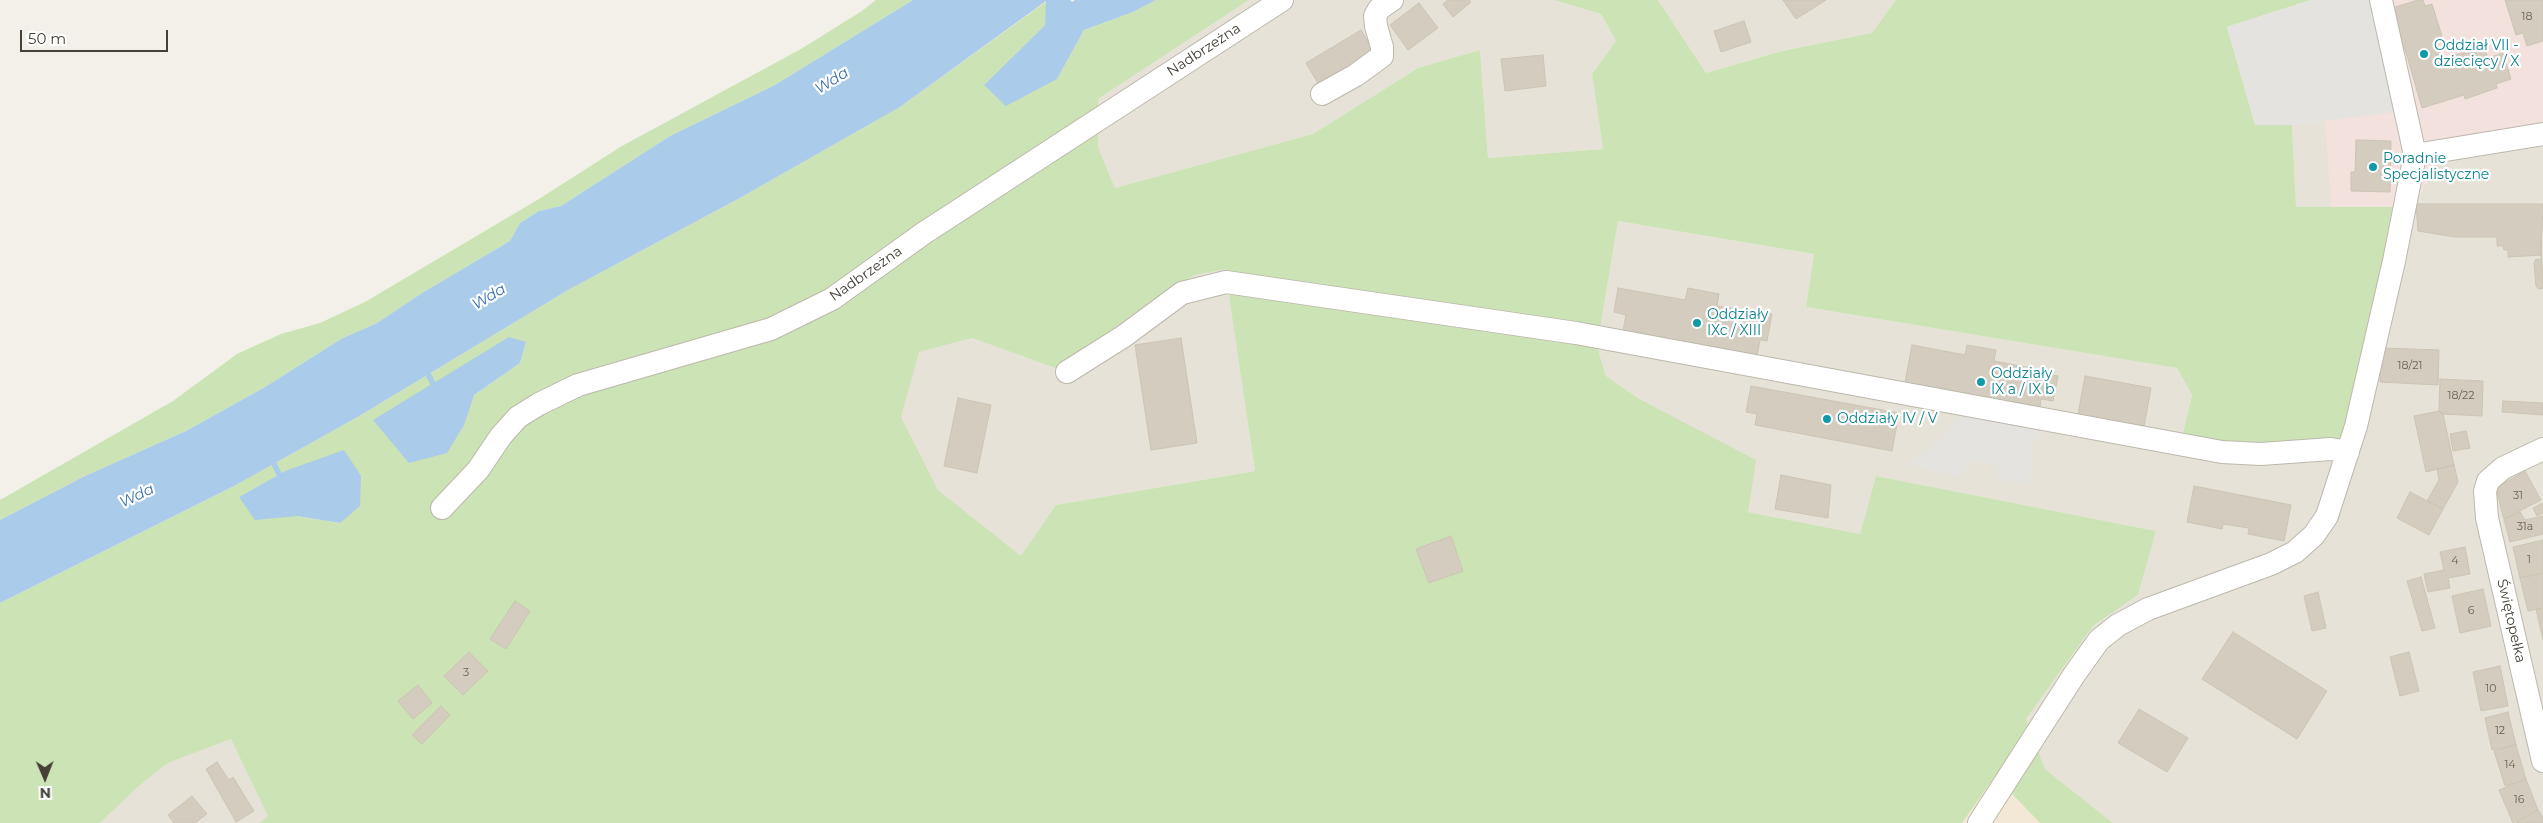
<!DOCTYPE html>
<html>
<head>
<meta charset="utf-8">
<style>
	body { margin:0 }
	#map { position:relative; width:2543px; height:823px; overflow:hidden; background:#f2f0e8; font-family:Montserrat,sans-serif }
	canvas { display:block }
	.north { position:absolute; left:20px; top:753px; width:50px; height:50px; -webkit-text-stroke:4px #fff; paint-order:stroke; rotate:179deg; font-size:14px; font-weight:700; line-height:20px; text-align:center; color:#454137 }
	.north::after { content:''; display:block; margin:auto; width:18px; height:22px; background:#454137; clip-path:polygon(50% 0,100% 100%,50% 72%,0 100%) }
	.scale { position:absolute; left:20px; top:30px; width:148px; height:22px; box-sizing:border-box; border:2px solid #454137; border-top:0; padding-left:6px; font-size:15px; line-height:18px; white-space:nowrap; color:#454137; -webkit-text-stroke:4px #fff; paint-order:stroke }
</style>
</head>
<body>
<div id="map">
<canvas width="2543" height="823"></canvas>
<div class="north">N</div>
<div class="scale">50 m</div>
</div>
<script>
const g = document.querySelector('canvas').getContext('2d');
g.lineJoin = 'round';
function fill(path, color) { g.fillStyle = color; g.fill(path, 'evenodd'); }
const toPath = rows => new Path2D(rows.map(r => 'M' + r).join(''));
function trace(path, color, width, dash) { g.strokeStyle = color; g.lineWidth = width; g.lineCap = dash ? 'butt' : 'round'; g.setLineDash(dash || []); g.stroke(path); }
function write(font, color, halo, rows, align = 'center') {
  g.font = font + ' Montserrat,sans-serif'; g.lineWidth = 4.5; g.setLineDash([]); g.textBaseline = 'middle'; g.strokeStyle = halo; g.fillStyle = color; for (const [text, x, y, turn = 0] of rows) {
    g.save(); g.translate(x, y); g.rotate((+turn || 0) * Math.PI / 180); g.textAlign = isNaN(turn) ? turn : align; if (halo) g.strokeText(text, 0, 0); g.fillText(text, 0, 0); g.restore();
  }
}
fill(toPath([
	[1249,0,1554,0,1601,14,1616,41,1592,74,1603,149,1488,158,1480,50,1418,68,1313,134,1115,188,1098,147,1098,99],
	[1658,0,1896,0,1873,33,1782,51,1706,73],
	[2543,0,2543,823,2113,823,2045,769,2026,719,2093,626,2138,595,2156,531,1876,476,1860,534,1748,512,1641,400,1606,376,1597,347,1618,221,1814,254,1806,307,2177,368,2192,395,2182,436,2350,412,2394,207,2296,207,2292,125,2395,112],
	[1225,268,1255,471,1056,505,1021,557,938,490,901,417,918,352,972,338,1058,369,1161,294,1195,275],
	[231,739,269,816,259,823,100,823,140,785,168,763]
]), '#e6e2d7');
fill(toPath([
	[1995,775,2040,823,1962,823]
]), '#f2e8d5');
fill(toPath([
	[2372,0,2543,0,2543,144,2439,159,2418,200,2394,207,2331,207,2325,121,2395,111]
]), '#f2e1dd');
fill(toPath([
	[876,0,913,0,775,85,670,136,561,206,539,211,520,223,510,241,422,293,377,323,341,339,265,387,186,431,85,476,0,520,0,500,173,401,237,354,281,334,320,323,365,302,539,199,622,146,801,49,862,11],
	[1156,0,1249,0,1098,99,1098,147,1115,188,1313,134,1418,68,1480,50,1488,158,1603,149,1592,74,1616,41,1601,14,1554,0,1658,0,1706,73,1782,51,1872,33,1896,0,2311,0,2227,27,2255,124,2292,125,2296,207,2394,207,2350,412,2341,441,2267,448,2182,437,2192,395,2177,368,1806,307,1814,254,1618,221,1597,347,1606,376,1641,400,1756,460,1748,512,1860,534,1876,476,2156,531,2138,595,2093,626,2026,719,2045,769,2113,823,2040,823,1995,776,1962,823,259,823,268,816,231,739,168,763,140,785,100,823,0,823,0,603,236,485,361,415,568,290,738,199,900,107,1047,1,1045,25,984,85,1057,79,1084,30,1133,12],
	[1225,269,1255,471,1056,505,1021,556,938,490,901,417,919,352,972,338,1058,369,1161,294,1195,275],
	[526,342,520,363,474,395],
	[285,471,340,523,297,516,239,497]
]), '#cbe3b5');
fill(toPath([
	[2311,0,2372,0,2396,112,2292,125,2255,125,2227,27],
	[1969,406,2052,421,2033,443,2029,483,1998,480,1997,466,1973,460,1958,477,1906,464,1933,446]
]), '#e4e3e0');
fill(toPath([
	[913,0,1070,0,1072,2,1075,0,1156,0,1133,12,1084,30,1057,79,1006,106,984,85,1045,25,1046,1,900,107,738,199,568,290,361,415,236,485,0,603,0,520,85,476,186,431,265,387,341,339,377,323,422,293,510,241,520,223,539,211,561,206,670,136,775,85],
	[509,337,526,342,520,363,474,395,464,425,447,453,409,463,373,420],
	[344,450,361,476,360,506,340,523,297,516,255,520,239,497,285,471]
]), '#aacbe9');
trace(toPath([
	[428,374,433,384],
	[274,464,279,474]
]), '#aacbe9', 5.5);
const building = toPath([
	[1448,0,1469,0,1471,2,1453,17,1443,4,1448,0],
	[1783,0,1826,0,1796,19,1783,0],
	[2418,0,2423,0,2425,6,2432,4,2442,36,2436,39,2444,66,2454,63,2452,56,2484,46,2488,58,2503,53,2511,79,2496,84,2497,88,2465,99,2464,95,2422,108,2405,49,2401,50,2392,8,2418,0],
	[2505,0,2543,0,2543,41,2527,46,2523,33,2516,35,2505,0],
	[1419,3,1438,28,1408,50,1390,25,1419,3],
	[1744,21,1751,42,1721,52,1714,31,1744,21],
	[1361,30,1377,56,1322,90,1306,63,1361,30],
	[1543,55,1546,86,1505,91,1501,59,1543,55],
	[2356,140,2391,141,2390,192,2351,191,2351,172,2355,172,2356,140],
	[2416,204,2543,204,2541,255,2508,257,2508,250,2504,250,2503,246,2497,246,2497,237,2455,237,2418,231,2416,204],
	[2541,240,2543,288,2539,289,2536,286,2534,263,2536,259,2541,260,2541,240],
	[1618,288,1685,300,1688,288,1719,294,1717,306,1772,314,1767,341,1760,340,1757,356,1623,331,1626,315,1614,312,1618,288],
	[1181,338,1197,443,1151,450,1135,345,1181,338],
	[1912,345,1965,355,1967,345,1996,350,1994,361,2047,371,2046,374,2058,376,2053,401,2041,399,2039,413,1904,388,1912,345],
	[2381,348,2439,350,2438,385,2380,382,2381,348],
	[2085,376,2151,388,2143,432,2077,420,2085,376],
	[2440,379,2483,381,2482,416,2443,414,2439,411,2440,379],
	[1751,386,1899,413,1892,451,1755,425,1757,414,1746,412,1751,386],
	[958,398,991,405,977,473,944,466,958,398],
	[2503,401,2543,403,2543,415,2502,412,2503,401],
	[2439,411,2443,414,2454,465,2426,472,2414,416,2439,411],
	[2466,431,2470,448,2453,451,2450,434,2466,431],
	[2454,465,2458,482,2443,509,2427,501,2439,480,2437,469,2454,465],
	[2525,471,2541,500,2504,519,2497,492,2501,485,2525,471],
	[1781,475,1831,485,1828,518,1775,509,1781,475],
	[2194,486,2291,505,2284,541,2248,534,2249,528,2223,524,2222,529,2187,522,2194,486],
	[2410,492,2443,509,2429,535,2397,518,2410,492],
	[2543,503,2543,513,2537,516,2533,508,2543,503],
	[2520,512,2525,520,2543,516,2543,534,2510,542,2504,519,2520,512],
	[1451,536,1463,571,1429,583,1416,549,1451,536],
	[2543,540,2543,573,2520,578,2513,547,2543,540],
	[2465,547,2470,574,2448,578,2450,588,2428,592,2424,574,2444,570,2440,552,2465,547],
	[2543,573,2543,608,2528,611,2520,578,2543,573],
	[2421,577,2435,628,2422,631,2407,581,2421,577],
	[2483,589,2491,626,2460,633,2452,596,2483,589],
	[2318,592,2326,628,2312,631,2304,596,2318,592],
	[515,601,530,611,506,649,490,639,515,601],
	[2543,608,2543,640,2536,609,2543,608],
	[2233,632,2327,691,2297,739,2202,679,2233,632],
	[469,652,488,671,463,695,444,676,469,652],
	[2409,652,2419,691,2400,696,2390,657,2409,652],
	[2500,666,2508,706,2481,711,2473,672,2500,666],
	[418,685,432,703,413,719,398,701,418,685],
	[441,706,450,715,422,744,412,735,441,706],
	[2139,709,2188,738,2167,772,2118,743,2139,709],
	[2508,712,2516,745,2492,750,2485,718,2508,712],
	[2516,745,2526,779,2505,786,2494,751,2516,745],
	[217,762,229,780,233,777,254,811,236,822,206,769,217,762],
	[2526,779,2538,810,2513,823,2499,790,2526,779],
	[192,796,207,814,195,823,174,823,168,815,192,796],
	[2538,810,2543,817,2543,823,2516,823,2538,810]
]);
fill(building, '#d3ccbf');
trace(building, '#cdc5b3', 1);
const street = toPath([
	[1322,94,1356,75,1382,56,1382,47,1376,26,1375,16,1379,9,1392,0],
	[2415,155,2543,134],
	[1067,372,1124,336,1182,293,1226,282,1576,333,2222,452,2261,454,2331,449,2348,452],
	[2543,449,2503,468,2488,481,2485,491,2487,518,2543,761],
	[442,508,478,470,501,436,518,417,539,404,578,385,771,329,832,299,924,233,1282,0],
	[1979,823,2074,675,2099,640,2118,625,2148,609,2271,564,2295,552,2314,535,2327,516,2356,426,2394,261,2415,155,2381,0]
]);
trace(street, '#bdb8ac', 24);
trace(street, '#fff', 22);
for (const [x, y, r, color] of [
	[2424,54,5,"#0f9aa8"],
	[2373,167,5,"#0f9aa8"],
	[1697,323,5,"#0f9aa8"],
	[1981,382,5,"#0f9aa8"],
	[1827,419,5,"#0f9aa8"]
]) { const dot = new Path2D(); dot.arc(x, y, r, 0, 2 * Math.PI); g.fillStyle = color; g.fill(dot); trace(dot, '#fff', 2); }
write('11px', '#686459', null, [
	["18",2527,17],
	["18/21",2410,366],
	["18/22",2461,396],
	["31",2518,496],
	["31a",2525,527],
	["1",2529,560],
	["4",2455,561],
	["6",2471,611],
	["3",466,673],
	["10",2491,689],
	["12",2500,731],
	["14",2510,765],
	["16",2519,800]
]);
write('14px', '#0d838f', '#fff', [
	["Oddział VII -",2434,46],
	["dziecięcy / X",2434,62],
	["Poradnie",2383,159],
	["Specjalistyczne",2383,175],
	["Oddziały",1707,315],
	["IXc / XIII",1707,331],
	["Oddziały",1991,374],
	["IX a / IX b",1991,390],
	["Oddziały IV / V",1837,419]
], 'left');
write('14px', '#454137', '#fff', [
	["Nadbrzeżna",1204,50,-33],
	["Nadbrzeżna",866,274,-35],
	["Świętopełka",2511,621,77]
]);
write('italic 15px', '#3b71a7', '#fff', [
	["Wda",832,81,-32],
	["Wda",489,297,-31],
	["Wda",137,496,-26]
]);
</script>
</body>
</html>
